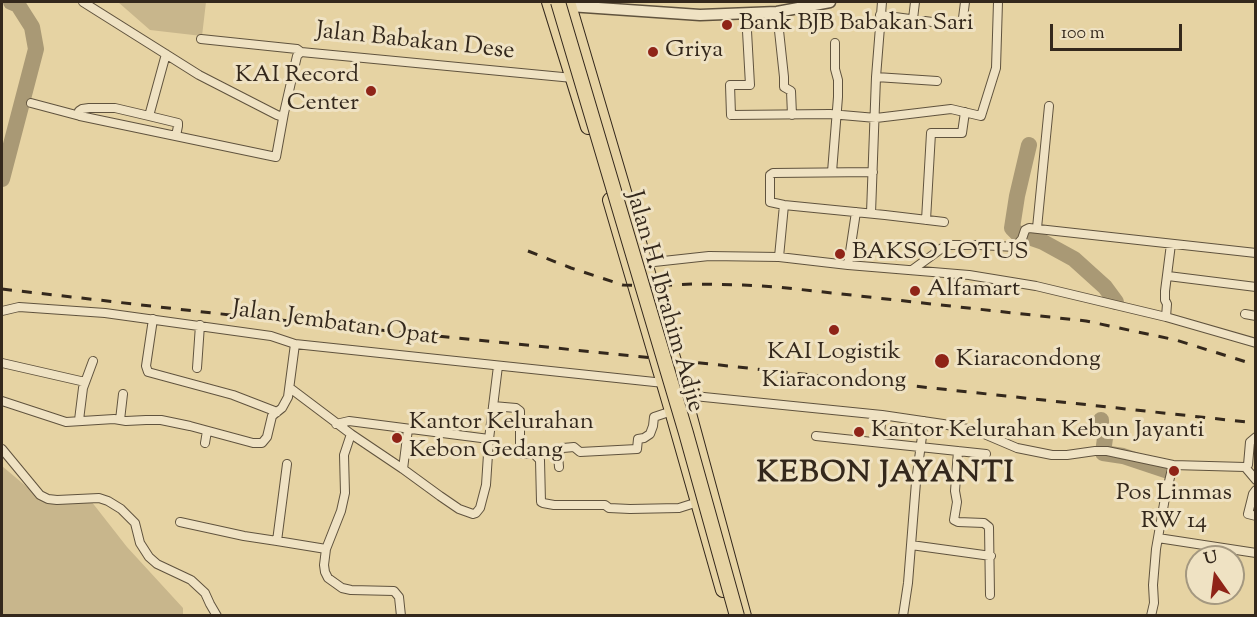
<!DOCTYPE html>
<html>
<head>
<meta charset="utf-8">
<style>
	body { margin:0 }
	#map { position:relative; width:1257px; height:617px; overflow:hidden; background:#e6d3a3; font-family:"Sorts Mill Goudy",serif }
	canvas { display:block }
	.frame { position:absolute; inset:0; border:3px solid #34281c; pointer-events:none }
	.north { position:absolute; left:1185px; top:545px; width:60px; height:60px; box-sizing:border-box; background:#efe2c3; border:2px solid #a49880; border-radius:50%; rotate:346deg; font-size:16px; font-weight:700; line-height:24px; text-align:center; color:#34281c }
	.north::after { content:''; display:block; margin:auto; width:21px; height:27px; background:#8f2418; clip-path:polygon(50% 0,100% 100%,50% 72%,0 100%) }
	.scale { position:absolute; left:1050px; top:24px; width:132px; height:27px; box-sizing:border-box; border:3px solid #34281c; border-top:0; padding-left:8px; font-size:18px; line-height:21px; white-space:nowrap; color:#34281c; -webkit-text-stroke:4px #efe2c3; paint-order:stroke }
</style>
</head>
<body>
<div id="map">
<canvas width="1257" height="617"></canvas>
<div class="frame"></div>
<div class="north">U</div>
<div class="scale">100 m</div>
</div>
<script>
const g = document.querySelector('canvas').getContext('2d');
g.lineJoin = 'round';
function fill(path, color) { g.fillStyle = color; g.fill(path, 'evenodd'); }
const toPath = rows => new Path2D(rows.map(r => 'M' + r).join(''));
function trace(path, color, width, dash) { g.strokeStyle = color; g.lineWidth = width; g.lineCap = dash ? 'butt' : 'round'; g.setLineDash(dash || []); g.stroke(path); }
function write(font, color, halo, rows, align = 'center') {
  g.font = font + ' "Sorts Mill Goudy",serif'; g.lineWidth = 6; g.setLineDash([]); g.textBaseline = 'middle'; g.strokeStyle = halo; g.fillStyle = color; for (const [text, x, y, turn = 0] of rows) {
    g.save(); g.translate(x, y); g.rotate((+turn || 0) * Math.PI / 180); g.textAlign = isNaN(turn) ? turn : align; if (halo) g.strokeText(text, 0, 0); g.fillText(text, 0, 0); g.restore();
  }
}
fill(toPath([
	[118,2,206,2,202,36,150,30],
	[2,466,34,493,91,501,127,547,183,608,183,615,2,615]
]), '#c8b68c');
trace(toPath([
	[1029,145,1017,196,1012,228,1017,233,1043,242,1074,259,1105,287,1116,302],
	[2,179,36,49,32,27,18,5,11,2],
	[1101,420,1101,429,1105,438,1103,453,1123,456,1168,471]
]), '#a99975', 16);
const minor = toPath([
	[83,2,199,75,277,115,283,117],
	[777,12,784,77,784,87,791,91,792,115],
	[746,13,750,85,730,85,731,115,830,114,876,118,951,109,981,116,996,68,998,2],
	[880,15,962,26,965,2],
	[913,19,915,2],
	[201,39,297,49,301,52],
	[166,54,149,116,178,123,178,126,176,136],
	[876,77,937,81],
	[31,103,80,116,276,157,284,113,297,56,301,52,573,78],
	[80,116,79,111,82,109,89,108,115,108,149,116],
	[832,172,838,97,838,80,835,69,835,43],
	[873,172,773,173,770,175,770,202,784,205,885,215,944,222],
	[871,213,876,77,882,2],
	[926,220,931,133,962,133,965,112],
	[1037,228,1049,106],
	[1171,244,1165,291,1165,300,1167,304,1166,317,1256,343],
	[779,257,784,205],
	[645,263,709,256,779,257,848,265,969,275,1036,286,1166,317],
	[848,265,856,212],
	[912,270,945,246,949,245,980,245,1015,247,1022,239,1025,230,1029,228,1256,253],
	[1168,276,1256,287],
	[2,311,19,307,105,313,271,336,295,344,664,383],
	[1245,314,1256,316],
	[153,319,146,366,148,372,233,395,277,412],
	[2,363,85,382],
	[197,368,200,325],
	[290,388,351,434,403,469,440,496,459,509,473,514,476,513,480,508,486,485,489,439,498,366],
	[684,395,882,415,943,424,977,431,1017,448,1052,455,1067,455,1095,451,1107,451,1173,465,1245,467],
	[2,401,66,422,114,419,126,421,146,420,161,420,190,426,253,443,262,443,267,437,272,416,282,408,288,397,295,344],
	[493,406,516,408,520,411,520,451,522,454,534,454,540,460,541,502,543,503,554,505,605,505,609,508,630,509,679,508,698,502],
	[79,420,83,388,93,361],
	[120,420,123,394],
	[336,424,349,421,489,439],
	[351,434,344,455,345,493,341,511,326,549,324,565,325,572,328,578,342,588,351,590,394,591,399,597,401,616],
	[816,436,986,454],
	[879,442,882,415],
	[205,443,207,431],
	[2,449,40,495,48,499,57,500,99,498,108,501,121,509,135,523,140,543,149,557,157,564,191,580,205,593,210,604,217,616],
	[958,451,955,491,957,502,954,520,958,522,984,523,989,527,990,595],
	[287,464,277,541,326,549],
	[559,467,558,455,559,451,563,448,574,447,580,452,637,449,638,439,644,438,650,434,653,426,654,417,672,411],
	[1245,467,1248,465,1250,442,1256,437],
	[1245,467,1256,480],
	[403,469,408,429],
	[1256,490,1253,494,1248,514,1256,516],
	[180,522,244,536,277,541],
	[1158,538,1256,553],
	[911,545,991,556],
	[903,616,908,583,916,482,924,421],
	[1151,616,1154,603,1153,585,1156,549,1165,498,1173,465]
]);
const tertiary = toPath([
	[565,7,569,6,700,15,777,12,830,2]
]);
const primary = toPath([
	[549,2,588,127],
	[568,2,684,395,744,616],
	[610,200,672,411,723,590]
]);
trace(minor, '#60533e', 10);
trace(tertiary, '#60533e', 13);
trace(primary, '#34281c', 16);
trace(minor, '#efe2c3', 8);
trace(tertiary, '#efe2c3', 10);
trace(primary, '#e6d3a3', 14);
trace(toPath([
	[528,251,571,268,623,285,652,286,694,284,743,285,778,287,1086,321,1176,340,1256,365],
	[2,289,212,313,673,360,1256,423]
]), '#34281c', 3, [10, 10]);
const primaryBridge = toPath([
	[558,2,686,433,737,616]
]);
trace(primaryBridge, '#34281c', 16, []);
trace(primaryBridge, '#e6d3a3', 14);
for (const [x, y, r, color] of [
	[727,25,6,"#8f2418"],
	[653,52,6,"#8f2418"],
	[371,91,6,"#8f2418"],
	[840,254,6,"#8f2418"],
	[915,291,6,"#8f2418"],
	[834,330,6,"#8f2418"],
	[942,361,8,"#8f2418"],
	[859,432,6,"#8f2418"],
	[397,438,6,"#8f2418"],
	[1174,471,6,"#8f2418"]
]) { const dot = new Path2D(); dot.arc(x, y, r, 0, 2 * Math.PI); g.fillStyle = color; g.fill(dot); trace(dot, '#efe2c3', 2); }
write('24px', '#34281c', '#efe2c3', [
	["Bank BJB Babakan Sari",739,25],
	["Griya",665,52],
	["KAI Record",359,77,"right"],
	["Center",359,105,"right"],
	["BAKSO LOTUS",852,254],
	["Alfamart",927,291],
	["KAI Logistik",834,354,"center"],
	["Kiaracondong",834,382,"center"],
	["Kiaracondong",956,361],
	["Kantor Kelurahan",409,424],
	["Kebon Gedang",409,452],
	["Kantor Kelurahan Kebun Jayanti",871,432],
	["Pos Linmas",1174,495,"center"],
	["RW 14",1174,523,"center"]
], 'left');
write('24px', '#34281c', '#efe2c3', [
	["Jalan Babakan Dese",415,43,6],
	["Jalan H. Ibrahim Adjie",663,302,74],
	["Jalan Jembatan Opat",335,325,8]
]);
g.letterSpacing = '1.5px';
write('bold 30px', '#34281c', '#efe2c3', [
	["KEBON JAYANTI",886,476]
]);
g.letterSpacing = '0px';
</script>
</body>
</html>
